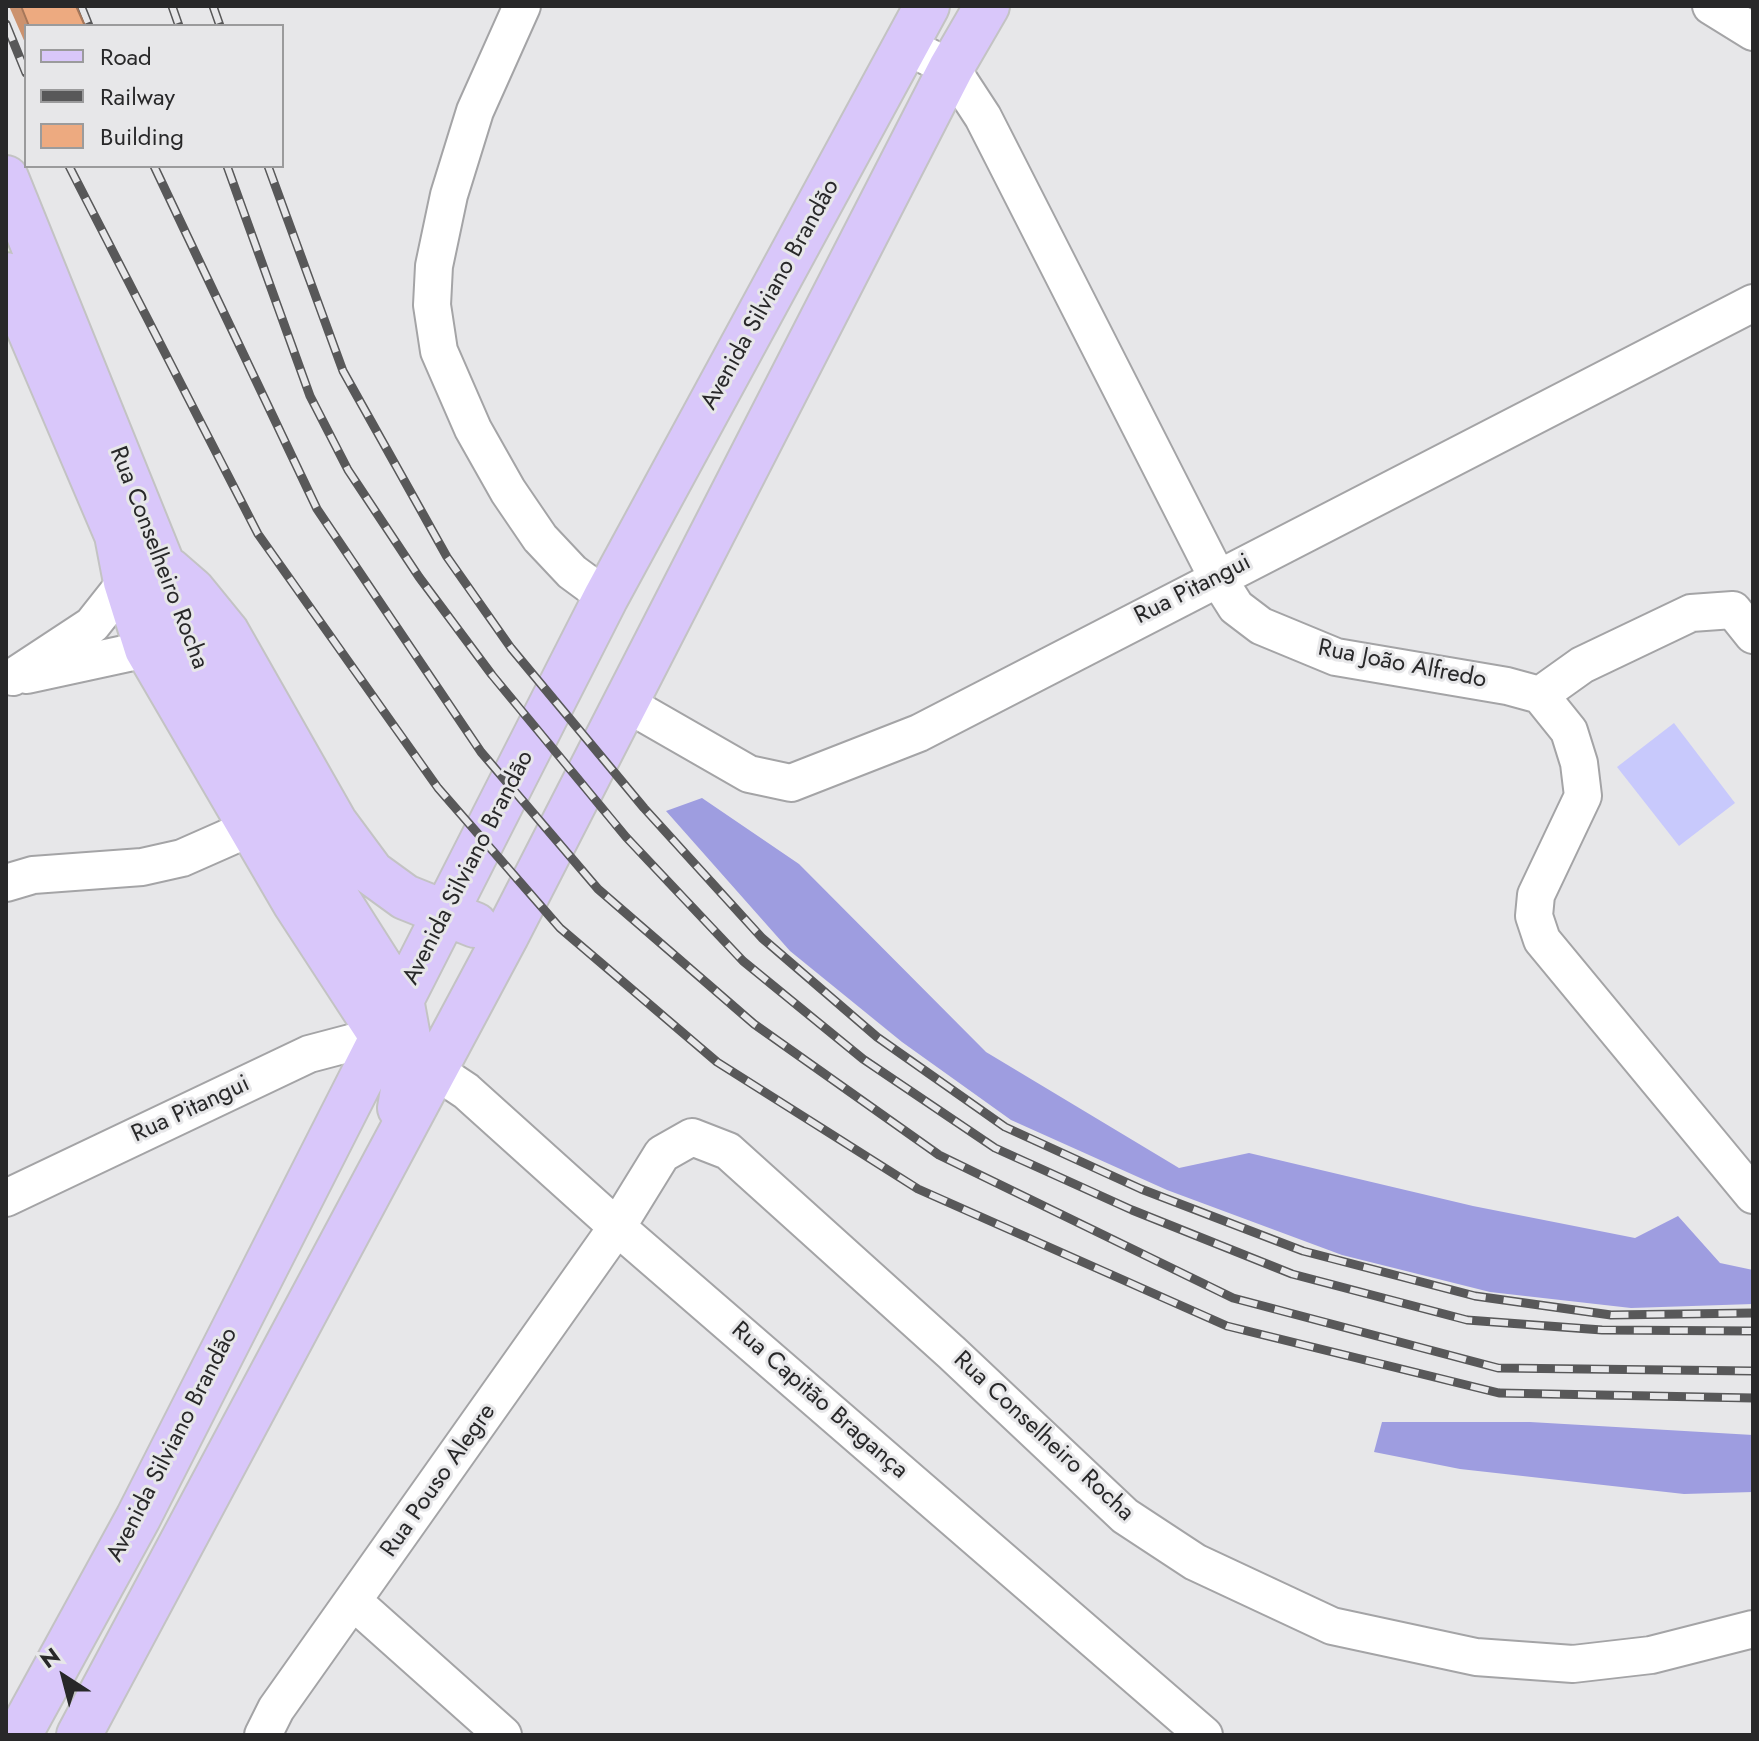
<!DOCTYPE html>
<html>
<head>
<meta charset="utf-8">
<style>
	body { margin:0 }
	#map { position:relative; width:1759px; height:1741px; overflow:hidden; background:#e7e7e9; font-family:Jost,sans-serif }
	canvas { display:block }
	.frame { position:absolute; inset:0; border:8px solid #282829; pointer-events:none }
	.legend { position:absolute; left:24px; top:24px; width:260px; height:144px; box-sizing:border-box; background:#e7e7e9; border:2px solid #9b9b9c; margin:0; padding:10px 14px; list-style:none; font-size:24px; color:#282829 }
	.legend li { display:flex; align-items:center; gap:16px; height:40px }
	.legend b { width:40px; border:2px solid #9b9b9c }
	.north { position:absolute; left:24px; top:1637px; width:80px; height:80px; -webkit-text-stroke:6px #e7e7e9; paint-order:stroke; rotate:324deg; font-size:22px; font-weight:700; line-height:32px; text-align:center; color:#282829 }
	.north::after { content:''; display:block; margin:auto; width:28px; height:36px; background:#282829; clip-path:polygon(50% 0,100% 100%,50% 72%,0 100%) }
</style>
</head>
<body>
<div id="map">
<canvas width="1759" height="1741"></canvas>
<div class="frame"></div>
<ul class="legend">
<li><b style="height:10px;background:#d9c7fa"></b>Road</li>
<li><b style="height:10px;background:#585859"></b>Railway</li>
<li><b style="height:22px;background:#edaa80"></b>Building</li>
</ul>
<div class="north">N</div>
</div>
<script>
const g = document.querySelector('canvas').getContext('2d');
g.lineJoin = 'round';
function fill(path, color) { g.fillStyle = color; g.fill(path, 'evenodd'); }
const toPath = rows => new Path2D(rows.map(r => 'M' + r).join(''));
function trace(path, color, width, dash) { g.strokeStyle = color; g.lineWidth = width; g.lineCap = dash ? 'butt' : 'round'; g.setLineDash(dash || []); g.stroke(path); }
function write(font, color, halo, rows, align = 'center') {
  g.font = font + ' Jost,sans-serif'; g.lineWidth = 6; g.setLineDash([]); g.textBaseline = 'middle'; g.strokeStyle = halo; g.fillStyle = color; for (const [text, x, y, turn = 0] of rows) {
    g.save(); g.translate(x, y); g.rotate((+turn || 0) * Math.PI / 180); g.textAlign = isNaN(turn) ? turn : align; if (halo) g.strokeText(text, 0, 0); g.fillText(text, 0, 0); g.restore();
  }
}
fill(toPath([
	[1674,723,1735,803,1679,846,1617,767]
]), '#c8c9fc');
fill(toPath([
	[702,798,799,864,986,1052,1179,1168,1249,1153,1473,1206,1635,1238,1678,1216,1720,1263,1753,1270,1753,1304,1631,1308,1490,1292,1342,1255,1167,1190,1011,1120,902,1042,790,951,666,811],
	[1382,1422,1530,1422,1753,1435,1753,1492,1684,1494,1460,1469,1374,1452]
]), '#9e9de0');
const minor = toPath([
	[522,6,475,111,449,195,434,266,432,305,439,351,473,429,508,491,540,538,572,572,606,597],
	[1711,6,1753,32],
	[906,46,951,68,983,117,1217,577,1236,607,1261,626,1336,657,1507,686,1540,695,1569,731,1579,763,1583,796,1536,895,1534,916,1542,940,1753,1195],
	[27,675,147,649],
	[13,677,92,625,126,582],
	[1540,695,1582,665,1691,613,1733,610,1753,635],
	[627,704,749,774,791,783,919,733,1753,303],
	[6,883,33,875,142,867,182,858,250,828],
	[433,1069,466,1091,617,1227,1204,1735],
	[6,1198,309,1054,381,1035],
	[354,1602,503,1735],
	[263,1735,276,1709,617,1227,662,1154,692,1137,728,1151,952,1353,1125,1516,1195,1562,1332,1626,1476,1657,1573,1664,1651,1655,1753,1629]
]);
const major = toPath([
	[6,178,162,564,198,670,279,807,401,999,410,1048,400,1108],
	[6,275,117,535,126,582,147,649,295,903,381,1035],
	[169,570,192,590,227,633,335,823,372,873,405,897,475,925],
	[19,1735,138,1518,606,597,927,6],
	[79,1735,506,936,951,68,987,6]
]);
trace(minor, '#a4a4a6', 40);
trace(major, '#c3c3c3', 48);
trace(minor, '#fff', 36);
trace(major, '#d9c7fa', 44);
const rail = toPath([
	[81,6,89,26],
	[172,6,179,26],
	[213,6,220,26],
	[6,24,26,73],
	[69,166,258,534,438,788,560,928,717,1062,918,1189,1227,1326,1499,1393,1753,1398],
	[154,166,317,509,481,752,598,889,754,1024,939,1155,1233,1298,1498,1368,1753,1371],
	[227,166,310,396,348,470,419,577,492,675,626,837,743,961,863,1059,995,1148,1132,1210,1292,1274,1467,1320,1602,1330,1753,1331],
	[268,166,343,371,447,557,511,648,644,808,762,938,877,1037,1005,1127,1141,1189,1303,1251,1475,1296,1611,1315,1753,1313]
]);
trace(rail, '#585859', 9);
trace(rail, '#e7e7e9', 6, [18]);
fill(toPath([
	[9,6,76,6,85,26,26,26,26,45]
]), '#cc926e');
const building = toPath([
	[21,6,76,6,85,26,29,26,21,6]
]);
fill(building, '#edaa80');
trace(building, '#a6775a', 2);
write('24px', '#282829', '#e7e7e9', [
	["Avenida Silviano Brandão",771,295,-61],
	["Rua Conselheiro Rocha",158,558,69],
	["Rua Pitangui",1193,590,-27],
	["Rua João Alfredo",1402,665,11],
	["Avenida Silviano Brandão",469,868,-63],
	["Rua Pitangui",191,1110,-25],
	["Rua Capitão Bragança",819,1401,41],
	["Rua Conselheiro Rocha",1043,1437,43],
	["Avenida Silviano Brandão",173,1445,-63],
	["Rua Pouso Alegre",439,1481,-55]
]);
</script>
</body>
</html>
